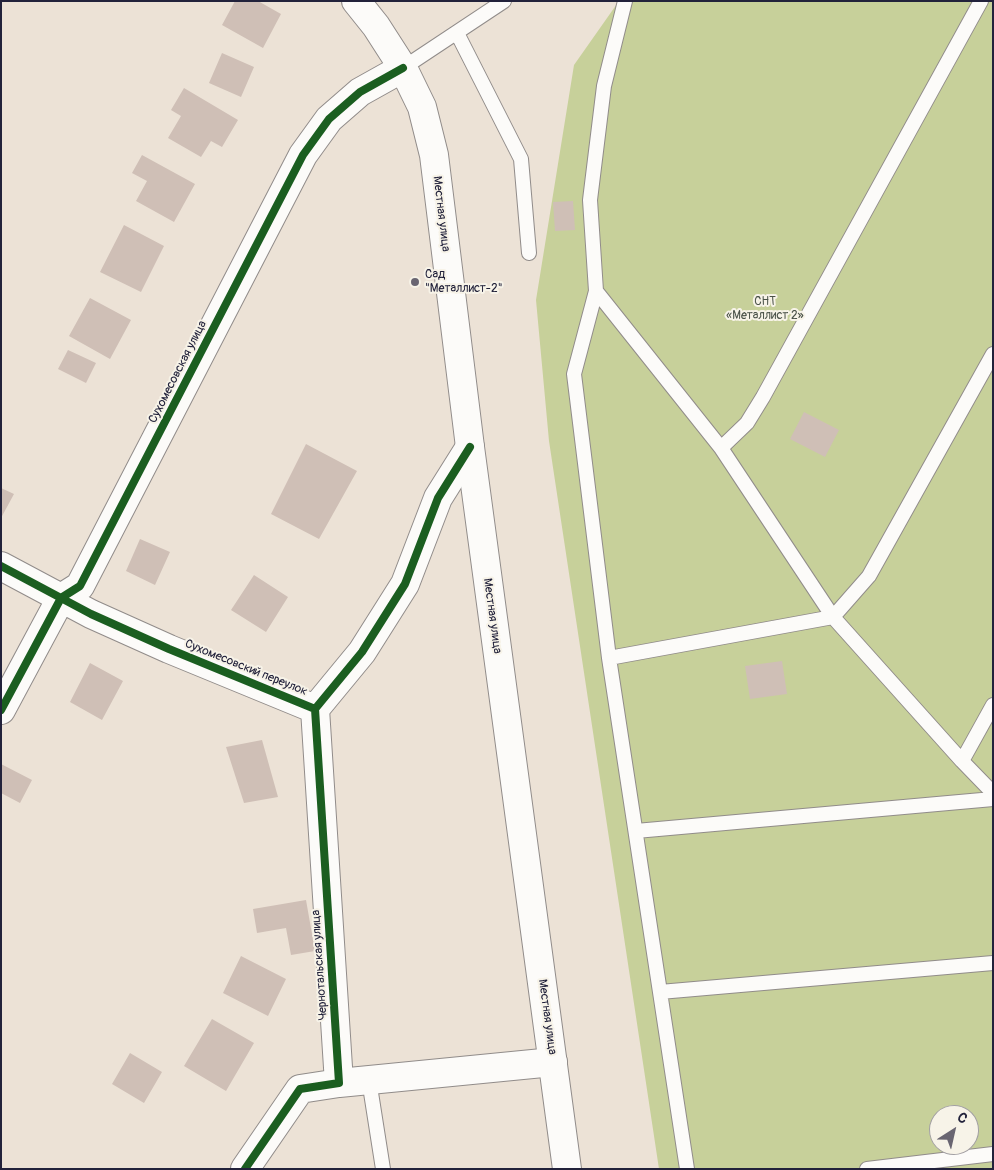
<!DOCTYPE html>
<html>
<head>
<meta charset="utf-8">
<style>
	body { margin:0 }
	#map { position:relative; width:994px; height:1170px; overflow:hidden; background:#ece2d6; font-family:Pangolin,sans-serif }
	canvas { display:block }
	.frame { position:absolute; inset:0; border:2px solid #22223b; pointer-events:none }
	.north { position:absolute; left:929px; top:1105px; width:50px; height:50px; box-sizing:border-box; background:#f7f3e8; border:1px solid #a29fa3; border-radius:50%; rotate:35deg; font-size:14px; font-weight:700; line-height:20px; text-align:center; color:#22223b }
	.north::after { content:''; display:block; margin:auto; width:18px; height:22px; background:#696571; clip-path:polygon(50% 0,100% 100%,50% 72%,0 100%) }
</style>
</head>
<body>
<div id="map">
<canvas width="994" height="1170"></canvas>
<div class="frame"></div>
<div class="north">С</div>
</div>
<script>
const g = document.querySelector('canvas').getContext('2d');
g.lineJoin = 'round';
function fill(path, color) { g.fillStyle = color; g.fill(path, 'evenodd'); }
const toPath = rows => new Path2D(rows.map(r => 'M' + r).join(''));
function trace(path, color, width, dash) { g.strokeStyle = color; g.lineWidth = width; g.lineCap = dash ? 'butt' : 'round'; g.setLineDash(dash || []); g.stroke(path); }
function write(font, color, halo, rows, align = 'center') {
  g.font = font + ' Pangolin,sans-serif'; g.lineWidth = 4; g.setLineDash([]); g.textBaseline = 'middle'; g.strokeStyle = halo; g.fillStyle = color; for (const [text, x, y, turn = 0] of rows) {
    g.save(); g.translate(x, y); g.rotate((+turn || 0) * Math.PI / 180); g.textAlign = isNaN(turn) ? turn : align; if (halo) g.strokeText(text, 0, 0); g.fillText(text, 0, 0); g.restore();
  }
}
fill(toPath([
	[619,1,993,1,993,1169,659,1169,549,441,536,300,574,65],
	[939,1115,969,1115,969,1145,939,1145]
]), '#c7d09a');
fill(toPath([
	[235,1,258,1,281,14,263,48,222,25],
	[222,53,254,67,241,97,209,83],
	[184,88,238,120,222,147,211,141,201,157,168,138,181,116,171,110],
	[142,155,195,184,174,222,136,201,147,181,132,173],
	[573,201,575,230,555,231,553,202],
	[124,225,164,246,141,292,100,272],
	[90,298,131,320,110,359,69,336],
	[68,350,96,363,86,383,58,369],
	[804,412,839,430,825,457,790,439],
	[306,444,357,471,319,539,271,514],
	[1,488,14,494,1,518],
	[140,539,170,552,155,585,126,571],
	[254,575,288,597,266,632,231,610],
	[782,661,787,694,750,699,745,666],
	[90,663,123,681,102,720,70,702],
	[262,740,278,797,244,803,226,747],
	[1,764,32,780,20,803,1,793],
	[306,900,315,951,291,955,286,928,257,933,253,909],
	[241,956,286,979,268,1016,223,993],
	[212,1019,254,1043,226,1091,184,1066],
	[130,1053,162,1072,144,1103,112,1084]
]), '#cfbfb6');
const lane = toPath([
	[625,1,604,86,590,200,596,291,721,448,833,617,962,761,993,793],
	[457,33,521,159,529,253],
	[403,68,504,1],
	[596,291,574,374,609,658,687,1169],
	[721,448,747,423,763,397,981,1],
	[609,658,833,617,869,576,993,354],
	[962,761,993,705],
	[636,831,993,799],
	[660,992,993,963],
	[369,1080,383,1169],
	[867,1169,993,1154]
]);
const street = toPath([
	[1,566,91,614,169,649,315,709,362,652,405,584,438,498,470,447],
	[1,710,61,598,80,586,303,155,329,119,360,92,403,68],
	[339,1083,553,1062],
	[245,1169,300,1089,339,1083,315,709]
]);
const secondary = toPath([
	[356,1,376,26,403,68,422,107,434,155,470,447,567,1169]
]);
trace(lane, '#918c8a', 16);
trace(street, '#918c8a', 30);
trace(secondary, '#918c8a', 30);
trace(lane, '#fcfbf9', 14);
trace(street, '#fcfbf9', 28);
trace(secondary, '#fcfbf9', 28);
trace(toPath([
	[1,566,91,614,169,649,315,709,362,652,405,584,438,498,470,447],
	[1,710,61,598,80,586,303,155,329,119,360,92,403,68],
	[245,1169,300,1089,339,1083,315,709]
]), '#1b5e20', 8);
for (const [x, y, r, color] of [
	[415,282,5,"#696571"]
]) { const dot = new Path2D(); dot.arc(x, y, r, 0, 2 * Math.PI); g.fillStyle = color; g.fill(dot); trace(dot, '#f7f3e8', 2); }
write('12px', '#22223b', '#f7f3e8', [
	["Местная улица",441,214,83],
	["Сухомесовская улица",178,372,-63],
	["Местная улица",492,616,82],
	["Сухомесовский переулок",246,668,22],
	["Чернотальская улица",320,965,-94],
	["Местная улица",547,1017,82]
]);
write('12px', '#22223b', '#f7f3e8', [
	["Сад",425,275],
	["\"Металлист-2\"",425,289]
], 'left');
write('12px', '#4a5248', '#f7f3e8', [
	["СНТ",765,302],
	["«Металлист 2»",765,316]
]);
</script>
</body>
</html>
